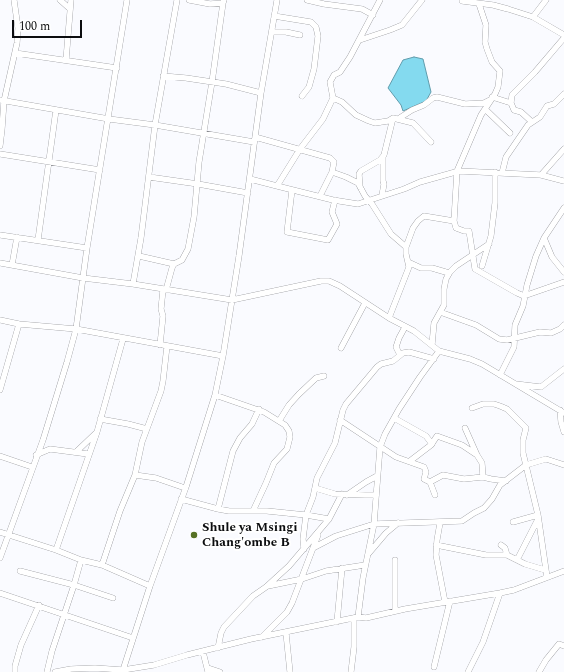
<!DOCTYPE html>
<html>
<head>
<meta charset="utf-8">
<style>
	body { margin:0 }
	#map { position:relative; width:564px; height:672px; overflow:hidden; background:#fafbff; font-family:Spectral,serif }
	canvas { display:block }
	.scale { position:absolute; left:12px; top:20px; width:70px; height:18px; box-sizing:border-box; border:2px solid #0c0d0f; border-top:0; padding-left:5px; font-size:12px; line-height:14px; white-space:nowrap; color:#0c0d0f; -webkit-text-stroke:3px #fff; paint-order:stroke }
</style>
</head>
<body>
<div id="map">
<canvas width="564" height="672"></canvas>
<div class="scale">100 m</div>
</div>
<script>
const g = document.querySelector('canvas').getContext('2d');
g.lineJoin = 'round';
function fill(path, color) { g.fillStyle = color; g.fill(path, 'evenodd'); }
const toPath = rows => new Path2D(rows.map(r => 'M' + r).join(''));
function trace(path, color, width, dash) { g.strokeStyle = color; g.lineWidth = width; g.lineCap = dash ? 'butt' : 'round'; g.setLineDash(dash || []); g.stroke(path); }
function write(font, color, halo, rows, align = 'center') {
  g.font = font + ' Spectral,serif'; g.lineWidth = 4; g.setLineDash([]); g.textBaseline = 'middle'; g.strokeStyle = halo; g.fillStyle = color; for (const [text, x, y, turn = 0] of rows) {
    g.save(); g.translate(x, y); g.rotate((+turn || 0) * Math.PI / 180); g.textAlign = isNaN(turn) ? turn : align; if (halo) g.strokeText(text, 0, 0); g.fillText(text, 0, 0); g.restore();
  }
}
const water = toPath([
	[414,57,423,59,431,92,426,101,403,111,401,105,388,88,403,60,414,57]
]);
fill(water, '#84daef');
trace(water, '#609cac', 1);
const street = toPath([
	[60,0,69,8],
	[189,0,210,4,223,3,224,0],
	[307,0,324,4,362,9,373,15],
	[462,1,493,5,508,9,533,17,564,35],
	[274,16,311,22,316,27,318,36,314,69,309,87,302,96],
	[533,17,546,0],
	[272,32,286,32,300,35],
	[360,40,390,30,402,25,422,0],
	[15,53,117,68],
	[66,60,71,0],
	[163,76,186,78,226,84,261,93],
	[492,97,511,103],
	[333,98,342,102,356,115,369,121,375,123,388,121,393,118,413,123,431,142],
	[0,100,109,119,155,125,254,142],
	[485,109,510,133],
	[398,119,412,110,424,105,433,98,437,97,465,104,484,103,490,100],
	[532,122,521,112,514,110,511,103,512,95,535,72,564,38],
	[255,137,330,158,334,162,332,172,320,196],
	[0,146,2,129,4,101,17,43,18,28,14,0],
	[0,154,100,170],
	[332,172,346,177,358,183,365,196,372,204,391,234,406,247,406,254,409,267,389,318],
	[502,173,506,157,528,125,540,117,547,106,554,104,564,94],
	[541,175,564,149],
	[149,177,198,184,248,193],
	[250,179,277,186,300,149,323,119,333,98,330,82,334,75,340,72,350,57,380,0],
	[277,186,333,200,358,204,404,189,420,182,459,171,541,175,564,181],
	[360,187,359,174,361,171,380,160,384,155,393,118],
	[292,190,287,232,328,240,337,224,332,212,335,200],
	[382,195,384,184,383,181,383,157],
	[454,221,456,228,464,231,469,231,475,269,517,293,524,296,564,282],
	[0,235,87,248],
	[544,238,552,257,564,272],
	[38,240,56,110],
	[406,247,413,228,418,221,424,216,454,221,457,171,481,115,495,94,498,87,500,71,492,62,487,49,485,42,486,25,479,4],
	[139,256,174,264],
	[408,262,421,268,432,268,449,273],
	[0,263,83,278,133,284,232,300,321,281,329,281,340,286,389,318,414,331,439,351,470,359,482,364,564,413],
	[12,265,17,237],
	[482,266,491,236,495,203,495,172],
	[133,284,141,238,155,125,177,0],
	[166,290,172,268,174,264,182,260,188,249,194,217,199,162,212,82,223,3],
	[440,312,476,325,499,339,507,340,540,332,551,333,560,329,564,325],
	[0,320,19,324,76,329,223,356],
	[160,345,163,316,161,309,163,290],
	[432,345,434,323,444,305,444,289,446,279,450,272,456,266,489,244],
	[341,348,365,303],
	[400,355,396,347,399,338,405,327],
	[500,375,514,347,515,325,523,306,527,285,536,256,544,238,564,208],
	[516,384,541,387,564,369],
	[0,390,19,324],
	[215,395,264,412,285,425,289,431,290,437,287,449,274,463,266,483,253,511],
	[472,408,483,404,494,404,500,406,507,409,526,428,523,440,523,453,538,515,547,577],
	[560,410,561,422,564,432],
	[394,418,426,436,432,444],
	[100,419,128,424,147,429],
	[340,420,396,457,424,467,426,472,424,479,430,482,435,495],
	[279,421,289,405,299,394,316,378,324,376],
	[465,428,477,455],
	[76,452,95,434],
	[36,455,50,449,88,454],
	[0,456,32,467],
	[410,461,431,445,437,436,462,445,477,455,482,463,483,477,491,479,506,481],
	[135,475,156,478,185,488],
	[430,482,443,475,464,479,483,477],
	[315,488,335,494,365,495,376,495],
	[347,495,366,482,377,476],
	[181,499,218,509,229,511,267,511,306,515,329,519],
	[218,509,233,451,240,438,252,424,259,409],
	[513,522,538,515],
	[440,523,437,540,436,555,445,602],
	[0,532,56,550,81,560,102,565,150,586],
	[436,545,486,555,507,555],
	[501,545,505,548,507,555,525,564,545,570],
	[313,548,336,536,374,524,462,521,474,513,484,508,492,499,500,485,526,465,546,459,564,465],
	[304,549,303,539,306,515,313,497,317,478,335,443,343,410,346,404,377,367,381,364,393,361,403,353,409,352,434,359],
	[56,550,97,432,123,339],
	[369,553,386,533,398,523],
	[0,558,43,440,67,362,76,329,87,248,127,0],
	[395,560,395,611],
	[517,560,538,519],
	[102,565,120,511,135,475,142,442,161,391,163,381,167,346],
	[20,571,74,585,113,598],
	[268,586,302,579,326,571,365,565],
	[0,593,133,638],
	[358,617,363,578,374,524,380,447,385,434,399,409,420,377,439,351],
	[337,622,342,568],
	[286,633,290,672],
	[262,637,287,612,292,603,318,535],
	[218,648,221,633,224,627,253,596,266,587,289,566,329,519,342,494],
	[203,652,208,672],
	[434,667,450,601],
	[208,668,220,672],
	[123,670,150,586,186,487,215,395,223,356,239,256,261,93,277,0],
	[15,672,15,666,21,645,39,605],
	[47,672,52,651,74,585,81,560],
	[55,672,71,669,95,668,123,670,154,665,187,655,251,639,358,617,366,618,405,609,500,593,514,590,564,571],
	[351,672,354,647,354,618],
	[468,672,483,642,500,593],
	[539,672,546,660,559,644,564,646]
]);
trace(street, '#86878c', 6);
trace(street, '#fff', 5.5);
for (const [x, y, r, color] of [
	[194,535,4,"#567123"]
]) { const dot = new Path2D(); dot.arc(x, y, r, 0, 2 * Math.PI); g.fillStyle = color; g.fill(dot); trace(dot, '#fff', 1.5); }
write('bold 13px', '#0c0d0f', '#fff', [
	["Shule ya Msingi",202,528],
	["Chang'ombe B",202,543]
], 'left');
</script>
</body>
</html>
